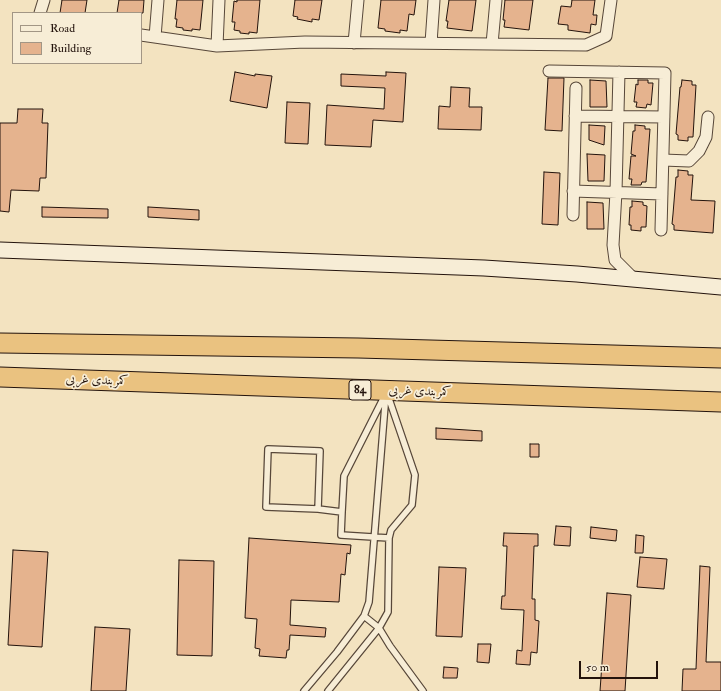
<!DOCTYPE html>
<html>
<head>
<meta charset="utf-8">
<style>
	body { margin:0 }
	#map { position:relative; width:721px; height:691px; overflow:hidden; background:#f3e3c0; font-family:"IM FELL Double Pica",serif }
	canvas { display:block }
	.legend { position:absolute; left:12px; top:12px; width:130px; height:52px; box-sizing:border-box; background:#f7edd6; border:1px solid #a29685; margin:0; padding:5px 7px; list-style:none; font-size:12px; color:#23130c }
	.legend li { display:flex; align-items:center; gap:8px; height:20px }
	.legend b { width:20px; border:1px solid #a29685 }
	.scale { position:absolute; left:579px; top:661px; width:79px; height:18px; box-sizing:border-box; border:2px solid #23130c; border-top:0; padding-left:5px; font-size:12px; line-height:14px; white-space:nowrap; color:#23130c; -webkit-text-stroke:3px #f7edd6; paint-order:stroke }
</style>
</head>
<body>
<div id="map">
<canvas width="721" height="691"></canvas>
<ul class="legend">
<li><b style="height:5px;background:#f7edd6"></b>Road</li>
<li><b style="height:11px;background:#e5b38e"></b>Building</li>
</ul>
<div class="scale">50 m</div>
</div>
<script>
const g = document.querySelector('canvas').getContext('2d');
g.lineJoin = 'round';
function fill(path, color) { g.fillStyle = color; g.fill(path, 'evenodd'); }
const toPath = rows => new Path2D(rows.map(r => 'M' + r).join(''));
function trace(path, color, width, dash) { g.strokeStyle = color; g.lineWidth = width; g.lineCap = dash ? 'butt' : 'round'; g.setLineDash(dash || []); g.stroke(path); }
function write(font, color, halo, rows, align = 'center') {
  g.font = font + ' "IM FELL Double Pica",Amiri,serif'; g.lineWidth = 3.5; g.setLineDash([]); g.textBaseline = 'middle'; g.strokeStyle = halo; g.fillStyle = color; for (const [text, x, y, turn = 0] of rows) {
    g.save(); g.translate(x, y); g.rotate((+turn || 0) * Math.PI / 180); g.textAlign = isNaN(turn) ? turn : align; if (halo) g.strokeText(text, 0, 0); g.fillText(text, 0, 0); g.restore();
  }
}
const building = toPath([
	[62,0,87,0,85,13,60,13,62,0],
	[119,0,144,0,143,13,117,13,119,0],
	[177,0,203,0,200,30,192,29,192,31,183,30,183,28,176,27,177,19,175,19,177,0],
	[237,0,260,0,257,33,249,32,249,34,240,33,240,31,234,30,235,22,232,22,234,1,237,2,237,0],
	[295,0,322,0,319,20,312,19,312,22,297,19,298,17,293,16,295,0],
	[381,0,416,0,414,15,409,14,407,31,400,30,400,33,385,31,385,29,378,28,381,0],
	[449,0,476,0,472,31,447,28,448,21,446,21,449,0],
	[505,0,533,0,529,30,504,27,505,20,503,20,505,0],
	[572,0,595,0,593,15,597,15,596,25,591,24,590,33,568,30,568,25,558,24,561,6,571,7,572,0],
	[235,72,255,76,255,74,272,76,267,108,230,101,235,72],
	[386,72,406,73,403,122,373,120,371,147,325,145,327,105,384,109,385,88,341,86,341,74,386,76,386,72],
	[548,78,564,78,562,131,545,130,548,78],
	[590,80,606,81,607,107,590,107,590,80],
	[638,80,648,80,648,83,653,83,651,105,647,104,646,108,636,107,637,102,634,102,636,84,638,85,638,80],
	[682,80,692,81,692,85,696,85,693,137,688,137,688,141,678,140,678,135,676,134,680,87,681,87,682,80],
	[451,87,470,88,469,107,482,107,481,130,438,129,439,106,450,107,451,87],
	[287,102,310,103,308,144,285,143,287,102],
	[18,109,43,109,42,123,48,123,46,178,40,178,39,191,11,190,9,212,0,211,0,123,17,123,18,109],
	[589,125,605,126,604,145,589,140,589,125],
	[635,125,645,126,645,129,650,129,646,182,642,182,641,185,631,185,632,179,629,179,631,156,636,156,631,154,633,131,635,131,635,125],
	[587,154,605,155,604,181,588,181,587,154],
	[678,170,688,171,688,175,693,175,691,200,715,201,713,233,674,230,674,225,672,224,673,214,676,177,678,177,678,170],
	[544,172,560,173,558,225,542,224,544,172],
	[632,201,643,202,643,205,647,206,646,227,641,227,641,231,631,230,631,225,629,225,630,207,632,207,632,201],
	[587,202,603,203,604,229,587,229,587,202],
	[42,207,108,209,108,218,42,217,42,207],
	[148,207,199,210,199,220,148,217,148,207],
	[436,428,482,431,482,441,436,439,436,428],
	[530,444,539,444,539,457,530,457,530,444],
	[556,526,571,527,570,546,554,545,556,526],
	[591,527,617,530,616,541,590,538,591,527],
	[504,533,538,534,538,546,534,546,532,599,535,599,535,620,539,621,537,653,531,652,530,665,516,664,517,650,522,651,524,610,501,609,502,596,505,596,507,546,503,546,504,533],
	[636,535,644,536,643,553,635,553,636,535],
	[249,538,351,545,350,554,347,553,345,575,341,574,339,602,291,600,290,625,326,628,325,637,290,635,289,650,287,650,286,658,259,656,260,649,255,648,257,619,245,618,249,538],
	[13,550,48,552,42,647,8,645,13,550],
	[640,557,667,559,664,589,637,587,640,557],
	[179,560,214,561,212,656,177,655,179,560],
	[700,566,710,567,706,662,721,662,721,691,682,691,683,669,696,669,700,566],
	[439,567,466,568,462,637,436,636,439,567],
	[607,593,631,595,625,691,600,691,607,593],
	[95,627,130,629,126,691,91,691,95,627],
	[478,644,491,644,489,663,477,662,478,644],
	[444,667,458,668,457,678,443,678,444,667]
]);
fill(building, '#e5b38e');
trace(building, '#23130c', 1);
const lane = toPath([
	[268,449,320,451,318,509,266,507,268,449],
	[318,509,342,512,341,535,389,538],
	[342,512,344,476,385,395],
	[364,616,379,628,390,646,423,691],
	[304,691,337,652,364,616,369,602,386,393],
	[328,691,379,628,388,612,389,538,391,530,412,505,415,475,387,393]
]);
const street = toPath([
	[40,13,44,0],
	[141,35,217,46,305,42,586,45,606,36,611,0],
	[155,37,158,0],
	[354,43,358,0],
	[431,43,434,0],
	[492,44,496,0],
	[217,46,219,0],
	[549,71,665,73,661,230],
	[619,72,616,192,613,245,615,260,634,279],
	[575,116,664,117],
	[663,160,689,161,699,151,706,137,708,117],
	[573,191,662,194],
	[573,215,576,88]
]);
const secondary = toPath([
	[0,250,484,268,577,274,721,287]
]);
const highway = toPath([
	[0,343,358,348,721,358],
	[0,377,721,402]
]);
trace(lane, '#574739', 8);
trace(street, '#574739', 13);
trace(secondary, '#23130c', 17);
trace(highway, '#23130c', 21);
trace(lane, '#f7edd6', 5.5);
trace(street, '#f7edd6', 11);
trace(secondary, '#f7edd6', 15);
trace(highway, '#eac280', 19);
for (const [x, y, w] of [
	[360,390,22]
]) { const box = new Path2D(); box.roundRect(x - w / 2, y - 10, w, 20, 3); g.fillStyle = '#f7edd6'; g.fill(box); trace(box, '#23130c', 1); }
write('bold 12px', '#23130c', null, [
	["84",360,390]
]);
write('13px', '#23130c', '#f7edd6', [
	["کمربندی غربی",97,381,2],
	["کمربندی غربی",420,392,2]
]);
</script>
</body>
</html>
